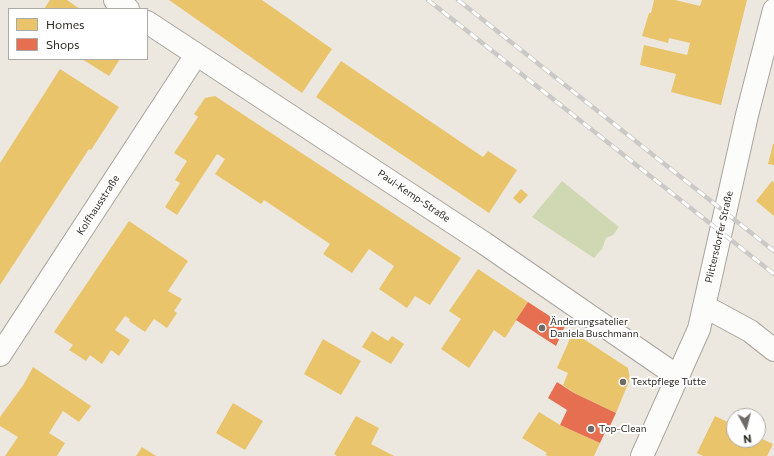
<!DOCTYPE html>
<html>
<head>
<meta charset="utf-8">
<style>
	body { margin:0 }
	#map { position:relative; width:774px; height:456px; overflow:hidden; background:#ece8df; font-family:Commissioner,sans-serif }
	canvas { display:block }
	.legend { position:absolute; left:8px; top:8px; width:140px; height:52px; box-sizing:border-box; background:#fff; border:1px solid #abaaa7; margin:0; padding:5px 7px; list-style:none; font-size:12px; color:#2d2a24 }
	.legend li { display:flex; align-items:center; gap:8px; height:20px }
	.legend b { width:20px; border:1px solid #abaaa7 }
	.north { position:absolute; left:726px; top:408px; width:40px; height:40px; box-sizing:border-box; background:#fff; border:1px solid #abaaa7; border-radius:50%; rotate:173deg; font-size:11px; font-weight:700; line-height:16px; text-align:center; color:#2d2a24 }
	.north::after { content:''; display:block; margin:auto; width:14px; height:18px; background:#706c65; clip-path:polygon(50% 0,100% 100%,50% 72%,0 100%) }
</style>
</head>
<body>
<div id="map">
<canvas width="774" height="456"></canvas>
<ul class="legend">
<li><b style="height:11px;background:#e9c46a"></b>Homes</li>
<li><b style="height:11px;background:#e76f51"></b>Shops</li>
</ul>
<div class="north">N</div>
</div>
<script>
const g = document.querySelector('canvas').getContext('2d');
g.lineJoin = 'round';
function fill(path, color) { g.fillStyle = color; g.fill(path, 'evenodd'); }
const toPath = rows => new Path2D(rows.map(r => 'M' + r).join(''));
function trace(path, color, width, dash) { g.strokeStyle = color; g.lineWidth = width; g.lineCap = dash ? 'butt' : 'round'; g.setLineDash(dash || []); g.stroke(path); }
function write(font, color, halo, rows, align = 'center') {
  g.font = font + ' Commissioner,sans-serif'; g.lineWidth = 4; g.setLineDash([]); g.textBaseline = 'middle'; g.strokeStyle = halo; g.fillStyle = color; for (const [text, x, y, turn = 0] of rows) {
    g.save(); g.translate(x, y); g.rotate((+turn || 0) * Math.PI / 180); g.textAlign = isNaN(turn) ? turn : align; if (halo) g.strokeText(text, 0, 0); g.fillText(text, 0, 0); g.restore();
  }
}
fill(toPath([
	[562,181,619,227,613,235,606,238,602,249,594,258,532,217]
]), '#d0d8b3');
fill(toPath([
	[50,0,67,0,80,9,44,9],
	[169,0,262,0,332,49,302,93],
	[654,0,675,0,700,6,702,0,747,0,721,105,671,92,676,74,640,65,644,45,687,55,690,43,669,38,668,43,642,36,649,13,651,13],
	[82,59,120,59,109,76],
	[341,61,483,157,488,151,517,170,489,213,316,97],
	[60,69,119,107,91,150,89,149,0,285,0,163],
	[215,96,461,258,430,305,415,296,407,308,379,289,394,266,369,249,352,273,323,254,330,244,264,200,261,204,215,174,225,159,217,154,177,215,165,207,180,183,175,180,187,161,174,153,198,117,194,114,205,98],
	[773,144,774,144,774,165,768,164],
	[772,181,774,183,774,216,756,201],
	[521,189,528,195,520,204,513,198],
	[129,221,188,261,168,291,182,299,174,311,177,313,167,328,154,319,145,332,129,321,130,319,125,316,115,330,130,340,119,356,111,350,102,364,90,355,86,361,69,350,73,345,54,332],
	[478,269,528,302,505,338,494,330,469,368,441,349,461,319,449,311],
	[372,331,388,341,392,336,404,344,391,364,362,347],
	[573,332,628,368,630,379,616,413,574,393,563,385,568,373,557,368],
	[323,339,361,361,341,395,304,374],
	[33,367,91,406,79,422,63,411,49,433,65,443,57,456,5,456,18,437,0,426,0,417,24,384],
	[233,403,263,421,245,450,216,433],
	[539,412,560,425,600,443,594,456,549,456,545,455,547,453,522,438],
	[356,416,379,428,371,444,394,456,337,456,334,454],
	[715,416,734,425,734,440,758,440,758,437,773,444,767,456,703,456,697,453],
	[142,447,156,456,136,456]
]), '#e9c46a');
fill(toPath([
	[528,302,565,326,556,346,516,320],
	[557,382,574,393,616,413,610,426,608,426,600,443,560,425,567,410,548,398]
]), '#e76f51');
const street = toPath([
	[115,0,128,9],
	[147,22,484,243,677,376],
	[704,306,750,331,774,350],
	[0,355,196,55],
	[642,456,699,329,747,115,774,10]
]);
trace(street, '#a9a59f', 24);
trace(street, '#fcfcfa', 22);
const rail = toPath([
	[428,0,774,274],
	[458,0,774,251]
]);
trace(rail, '#cac9c7', 4.5);
trace(rail, '#fff', 3, [9]);
for (const [x, y, r, color] of [
	[542,328,4,"#706c65"],
	[623,382,4,"#706c65"],
	[591,429,4,"#706c65"]
]) { const dot = new Path2D(); dot.arc(x, y, r, 0, 2 * Math.PI); g.fillStyle = color; g.fill(dot); trace(dot, '#fff', 1.5); }
write('10px', '#2d2a24', '#fff', [
	["Paul-Kemp-Straße",414,196,34],
	["Kolfhausstraße",98,205,-57],
	["Plittersdorfer Straße",719,237,-77]
]);
write('10px', '#2d2a24', '#fff', [
	["Änderungsatelier",550,322],
	["Daniela Buschmann",550,334],
	["Textpflege Tutte",631,382],
	["Top-Clean",599,429]
], 'left');
</script>
</body>
</html>
